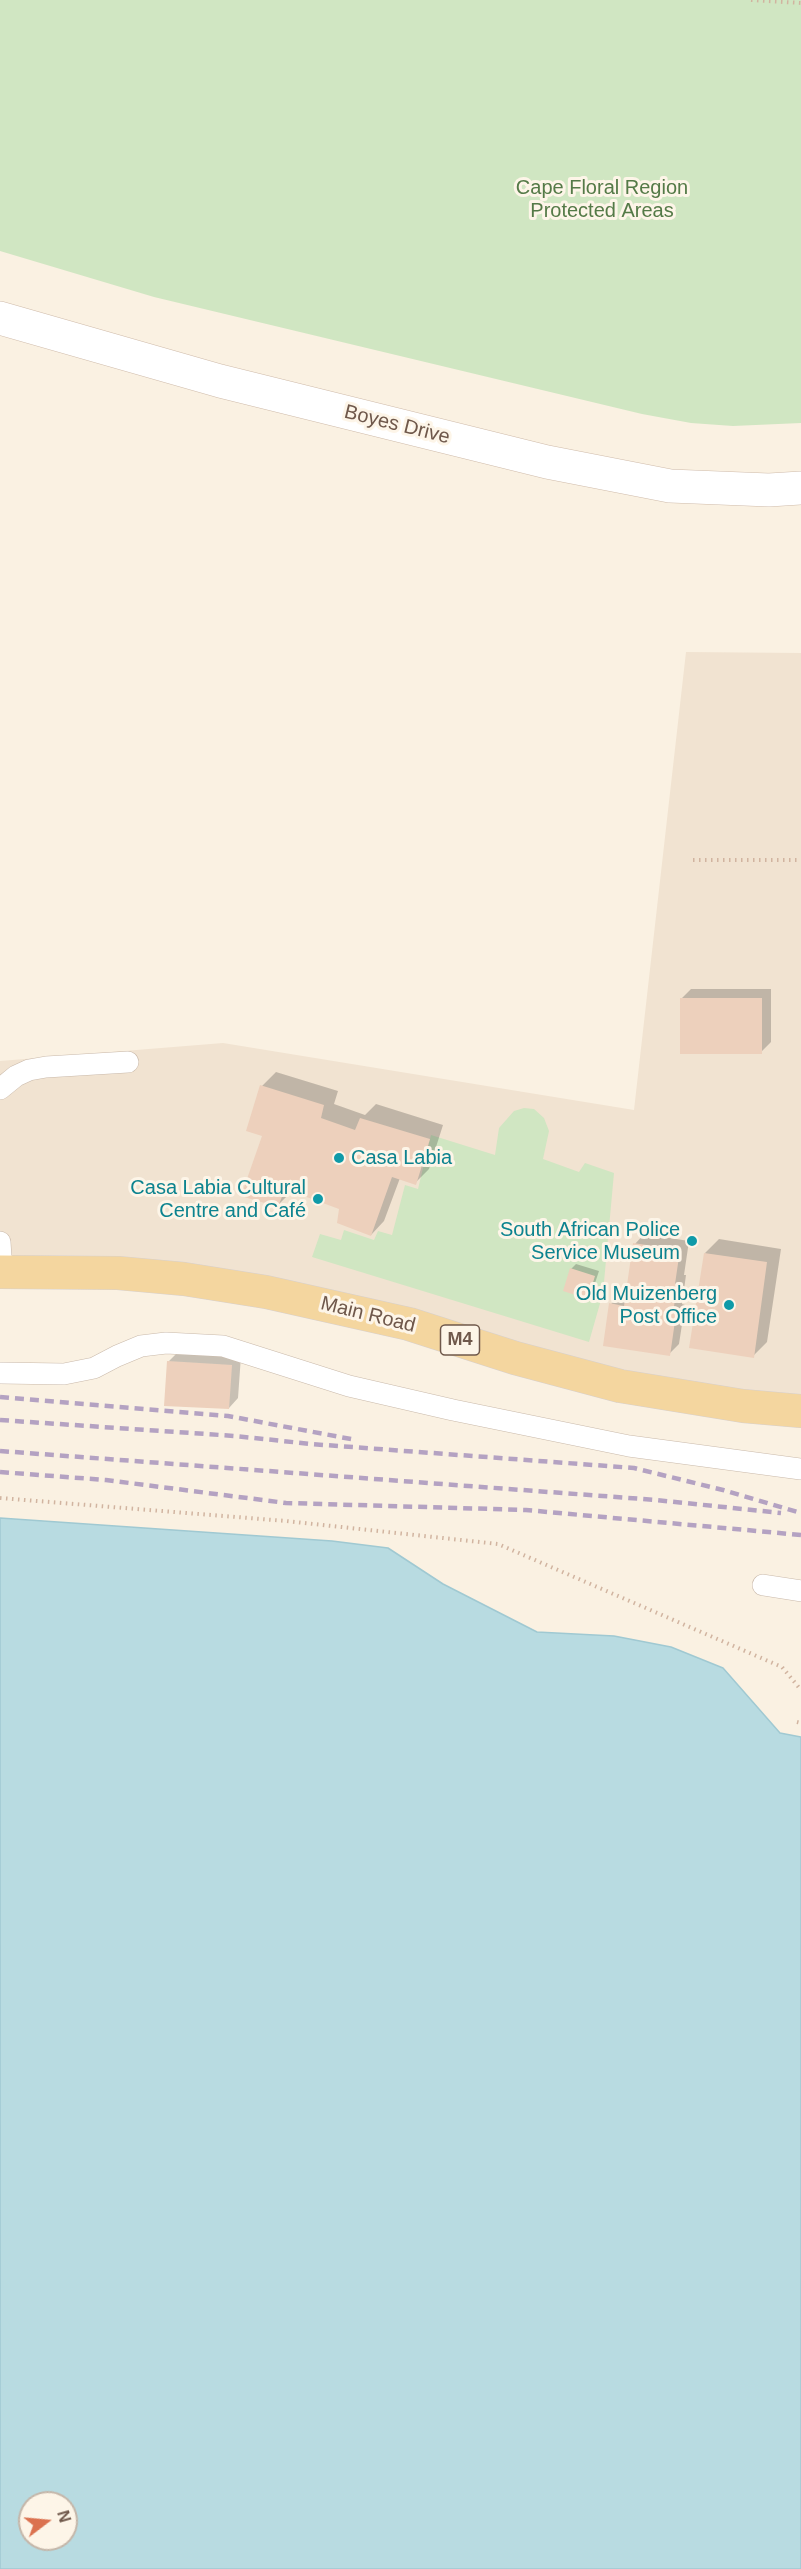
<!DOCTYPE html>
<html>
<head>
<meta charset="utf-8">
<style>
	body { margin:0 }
	#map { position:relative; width:801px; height:2569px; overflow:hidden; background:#faf1e2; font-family:Helvetica,sans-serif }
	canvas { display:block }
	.north { position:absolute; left:18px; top:2491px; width:60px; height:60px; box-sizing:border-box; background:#fdf5e8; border:2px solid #c4b6a9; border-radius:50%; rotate:74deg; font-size:16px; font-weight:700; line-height:24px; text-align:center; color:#6f584b }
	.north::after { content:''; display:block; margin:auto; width:21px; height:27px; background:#db7250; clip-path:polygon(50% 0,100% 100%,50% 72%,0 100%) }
</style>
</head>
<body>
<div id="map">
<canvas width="801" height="2569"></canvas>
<div class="north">N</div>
</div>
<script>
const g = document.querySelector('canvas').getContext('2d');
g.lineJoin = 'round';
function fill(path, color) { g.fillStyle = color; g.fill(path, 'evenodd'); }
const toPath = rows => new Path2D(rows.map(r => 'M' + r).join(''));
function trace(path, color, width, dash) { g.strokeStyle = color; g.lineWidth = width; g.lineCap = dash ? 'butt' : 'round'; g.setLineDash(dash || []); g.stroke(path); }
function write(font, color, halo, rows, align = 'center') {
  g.font = font + ' Helvetica,sans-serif'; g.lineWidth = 6; g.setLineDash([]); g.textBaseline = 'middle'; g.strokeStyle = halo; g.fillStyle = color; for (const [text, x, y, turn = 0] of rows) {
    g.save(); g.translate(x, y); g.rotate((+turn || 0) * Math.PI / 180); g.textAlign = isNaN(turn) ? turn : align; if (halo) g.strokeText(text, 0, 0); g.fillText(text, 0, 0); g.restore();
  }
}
fill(toPath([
	[686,652,801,653,801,1411,409,1324,0,1272,0,1061,223,1043,634,1110]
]), '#f1e3d1');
fill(toPath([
	[0,0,801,0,801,423,733,426,691,423,642,414,154,297,0,251],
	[524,1108,534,1109,544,1118,549,1131,543,1159,579,1172,585,1163,614,1173,603,1293,589,1342,312,1257,320,1234,341,1240,344,1230,374,1240,378,1231,392,1235,405,1185,418,1189,431,1135,495,1155,499,1128,514,1111]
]), '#d0e6c2');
const water = toPath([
	[0,1518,332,1541,388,1548,443,1584,537,1632,614,1636,671,1647,723,1668,780,1733,801,1737,801,2569,0,2569,0,1518],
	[30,2503,66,2503,66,2539,30,2539,30,2503]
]);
fill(water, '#b8dbe1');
trace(water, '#a0c9d2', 1.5);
fill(toPath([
	[691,989,771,989,771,1042,761,1052,681,999],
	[276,1072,338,1091,334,1104,365,1115,376,1104,443,1125,429,1169,415,1183,400,1178,384,1221,371,1235,341,1208,292,1191,278,1205,264,1136,262,1086],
	[644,1234,689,1241,684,1275,686,1275,682,1304,685,1305,679,1344,669,1354,611,1304,621,1294,627,1295,635,1244],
	[719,1239,781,1249,767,1342,753,1356,705,1253],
	[576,1264,599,1271,592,1292,587,1297,571,1269],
	[178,1352,241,1356,238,1398,229,1408,168,1362]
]), '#0003');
fill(toPath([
	[680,998,762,998,762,1054,680,1054],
	[260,1085,324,1105,321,1118,355,1130,360,1118,430,1139,416,1185,392,1177,371,1236,337,1223,339,1209,285,1189,278,1207,241,1196,262,1136,246,1131],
	[633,1243,680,1250,675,1284,677,1284,673,1314,676,1314,670,1356,603,1346,609,1303,624,1306],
	[704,1253,767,1262,754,1358,689,1348],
	[570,1268,595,1276,588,1299,563,1291],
	[167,1361,232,1365,229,1409,164,1406]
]), '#edd0bc');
const lane = toPath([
	[0,1089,16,1076,29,1070,46,1067,128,1062],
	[0,1242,2,1272],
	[0,1373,64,1374,94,1368,117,1356,141,1346,166,1343,223,1346,349,1386,453,1410,629,1446,801,1469],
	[763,1585,801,1591]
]);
const secondary = toPath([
	[0,318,220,381,547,462,670,486,769,490,801,488]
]);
const primary = toPath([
	[0,1272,118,1273,184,1279,266,1292,409,1324,515,1358,620,1386,743,1406,801,1411]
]);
trace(lane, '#c9b9aa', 22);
trace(secondary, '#cfbbaa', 34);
trace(primary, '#d7d0cd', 34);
trace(toPath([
	[751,0,801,3],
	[693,860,801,860],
	[0,1498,286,1521,498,1544,782,1667,801,1690],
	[797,1722,801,1723]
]), '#d1b4a0', 4, [1.5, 4.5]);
trace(lane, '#fff', 21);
trace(secondary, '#fff', 33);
trace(primary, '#f4d69f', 33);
trace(toPath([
	[0,1397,228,1416,356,1440],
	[0,1420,235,1436,311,1444,634,1468,723,1490,801,1513],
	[0,1451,656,1500,781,1513],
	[0,1472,106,1480,286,1503,526,1510,801,1535]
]), '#b4a2c2', 4.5, [9, 6]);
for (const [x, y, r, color] of [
	[339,1158,6,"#0f9aa8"],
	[318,1199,6,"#0f9aa8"],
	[692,1241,6,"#0f9aa8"],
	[729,1305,6,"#0f9aa8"]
]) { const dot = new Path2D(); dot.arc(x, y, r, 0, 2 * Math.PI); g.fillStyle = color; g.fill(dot); trace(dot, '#fdf5e8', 2); }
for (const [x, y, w] of [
	[460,1340,39]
]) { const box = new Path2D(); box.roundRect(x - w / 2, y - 15, w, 30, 4.5); g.fillStyle = '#fdf5e8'; g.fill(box); trace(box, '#6f584b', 1.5); }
write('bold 18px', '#6f584b', null, [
	["M4",460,1340]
]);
write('20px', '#547a47', '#fdf5e8', [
	["Cape Floral Region",602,188],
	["Protected Areas",602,211]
]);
write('20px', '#6f584b', '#fdf5e8', [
	["Boyes Drive",397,425,14],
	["Main Road",368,1315,14]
]);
write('20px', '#0d838f', '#fdf5e8', [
	["Casa Labia",351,1158,"left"],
	["Casa Labia Cultural",306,1188],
	["Centre and Café",306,1211],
	["South African Police",680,1230],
	["Service Museum",680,1253],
	["Old Muizenberg",717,1294],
	["Post Office",717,1317]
], 'right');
</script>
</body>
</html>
